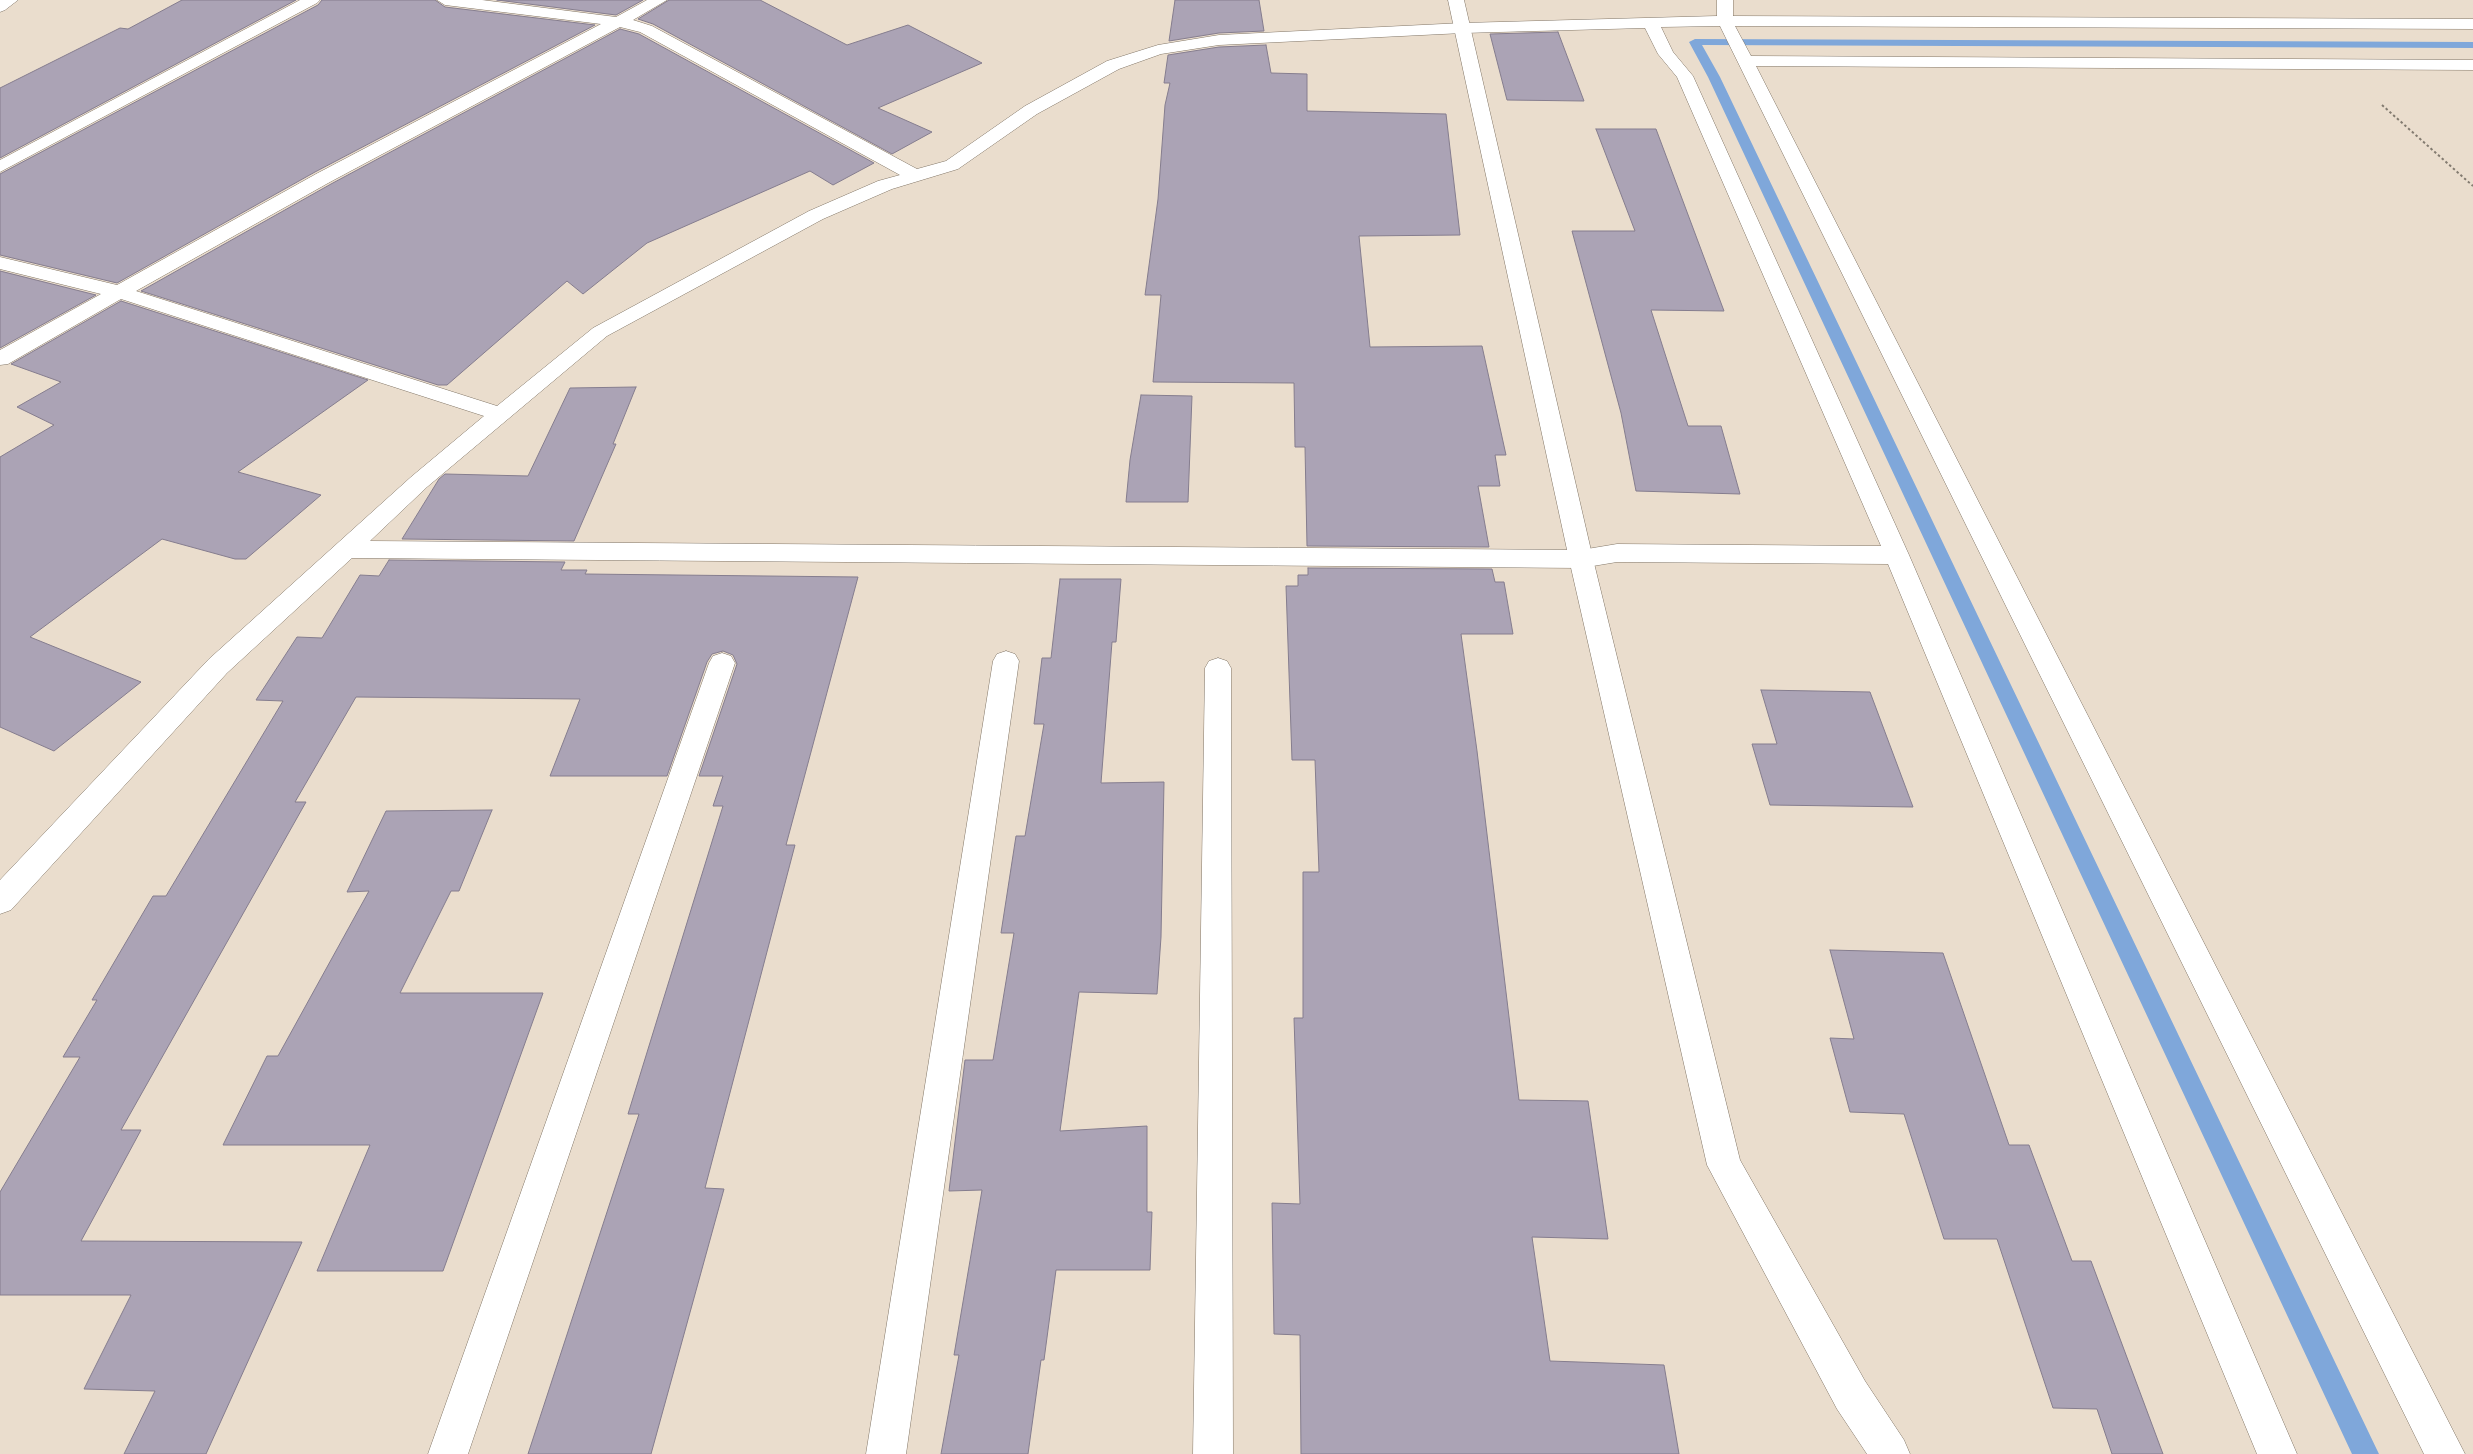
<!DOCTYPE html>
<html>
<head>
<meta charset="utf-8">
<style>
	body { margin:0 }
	canvas { display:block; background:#eaddcd }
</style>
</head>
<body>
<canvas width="2473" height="1454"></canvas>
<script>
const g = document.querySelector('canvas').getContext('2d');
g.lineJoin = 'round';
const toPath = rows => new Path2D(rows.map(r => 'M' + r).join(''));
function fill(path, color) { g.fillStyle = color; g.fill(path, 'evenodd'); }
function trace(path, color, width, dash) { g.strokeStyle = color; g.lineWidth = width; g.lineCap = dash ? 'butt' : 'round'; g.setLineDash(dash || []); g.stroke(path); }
fill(toPath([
	[1695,39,2473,42,2473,48,1702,45,1720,77,2379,1454,2352,1454,1708,77,1689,42,1695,39]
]), '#7fa7da');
const building = toPath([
	[182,0,296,0,0,158,0,88,120,28,128,29,182,0],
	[322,0,435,0,445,7,595,25,315,172,117,283,0,255,0,174,318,5,322,0],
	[497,0,643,0,616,15,497,0],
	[669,0,760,0,847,45,908,25,982,63,878,108,932,132,892,154,653,24,638,19,669,0],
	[1175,0,1259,0,1264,31,1219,33,1169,41,1175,0],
	[620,29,639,34,874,163,833,185,810,171,647,243,583,294,567,281,447,385,438,385,141,291,331,184,620,29],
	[1558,32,1584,101,1507,100,1490,34,1558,32],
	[1266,45,1271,73,1307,74,1307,111,1446,114,1460,235,1359,236,1370,347,1482,346,1506,455,1495,455,1500,486,1478,486,1489,547,1307,546,1305,447,1295,447,1294,383,1153,382,1161,295,1145,295,1158,199,1165,105,1170,83,1164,83,1168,55,1219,47,1266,45],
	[1596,129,1656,129,1724,311,1651,310,1688,426,1721,426,1740,494,1636,491,1621,413,1572,231,1635,231,1596,129],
	[0,271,96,295,0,348,0,271],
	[121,301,368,380,238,472,321,495,246,559,235,559,162,539,30,637,141,682,54,751,0,727,0,457,54,425,17,407,61,382,11,364,121,301],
	[636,387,613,444,616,444,574,541,402,539,439,479,445,474,528,476,570,388,636,387],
	[1141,395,1192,396,1188,502,1126,502,1130,460,1141,395],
	[389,560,565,562,561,570,587,570,585,574,858,577,786,845,795,845,705,1188,724,1189,651,1454,528,1454,639,1114,628,1114,723,806,713,806,723,776,699,776,737,664,733,655,723,651,712,654,707,662,667,776,550,776,580,699,356,697,295,802,306,802,121,1130,141,1130,81,1241,302,1242,206,1454,124,1454,155,1391,84,1389,131,1295,0,1295,0,1192,80,1057,63,1057,97,1000,92,1000,153,896,166,896,283,701,256,700,297,637,322,638,360,575,379,576,389,560],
	[1308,568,1492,569,1495,582,1504,582,1513,634,1461,634,1477,751,1519,1100,1588,1101,1608,1239,1532,1237,1550,1361,1664,1365,1679,1454,1301,1454,1300,1335,1274,1334,1272,1203,1300,1204,1294,1018,1303,1018,1303,872,1319,872,1315,760,1292,760,1286,586,1298,586,1298,575,1308,575,1308,568],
	[1060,579,1121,579,1116,642,1112,642,1101,783,1164,782,1161,937,1157,994,1079,992,1060,1131,1147,1126,1147,1212,1152,1212,1150,1270,1056,1270,1044,1360,1041,1360,1028,1454,941,1454,959,1355,954,1355,982,1190,949,1191,965,1060,993,1060,1014,933,1001,933,1016,836,1025,836,1044,724,1034,724,1042,658,1051,658,1060,579],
	[1761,690,1870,692,1913,807,1770,805,1752,744,1777,744,1761,690],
	[492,810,459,891,451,891,400,993,543,993,443,1271,317,1271,370,1145,223,1145,267,1056,278,1056,369,891,347,892,386,811,492,810],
	[1830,950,1943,953,2009,1145,2029,1145,2072,1261,2091,1261,2163,1454,2112,1454,2097,1409,2053,1408,1997,1239,1944,1239,1904,1114,1850,1112,1830,1038,1854,1039,1830,950]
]);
fill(building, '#aba3b5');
trace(building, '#857d8e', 1);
const service = toPath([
	[1006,651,1015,654,1019,661,906,1454,866,1454,993,661,997,654,1006,651],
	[722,653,731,656,735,663,468,1454,428,1454,709,663,713,656,722,653],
	[1218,658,1227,661,1231,668,1233,1454,1193,1454,1205,668,1209,661,1218,658]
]);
const minor = toPath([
	[0,0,18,0,5,10,0,12,0,0],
	[300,0,320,0,317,3,0,172,0,160,300,0],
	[437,0,482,0,616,17,647,0,667,0,633,20,652,26,917,169,946,161,1025,106,1107,61,1158,45,1219,35,1463,23,1717,16,1717,0,1733,0,1733,16,2473,19,2473,29,1735,26,1751,56,2473,60,2473,70,1756,66,2465,1454,2424,1454,1720,26,1661,27,1673,52,1693,76,1909,555,2297,1454,2257,1454,1888,564,1617,562,1581,568,352,558,227,673,11,910,0,914,0,880,209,659,411,477,484,416,121,299,8,364,0,365,0,350,101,294,0,269,0,257,117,285,316,174,601,24,445,5,437,0],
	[620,27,640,32,900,175,878,181,809,211,593,328,497,406,136,291,330,182,620,27],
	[1645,28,1658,54,1677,77,1881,546,1617,544,1581,550,370,541,427,487,607,336,823,219,892,189,958,169,1037,114,1119,69,1161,54,1219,45,1463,33,1645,28]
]);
const tertiary = toPath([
	[1448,0,1464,0,1593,559,1740,1160,1865,1381,1904,1440,1910,1454,1867,1454,1837,1409,1707,1165,1569,559,1448,0]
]);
trace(service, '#827667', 1);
trace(minor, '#827667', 1);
trace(tertiary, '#827667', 1);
trace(toPath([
	[2382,105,2473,186]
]), '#837b70', 2, [2.5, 2.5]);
fill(service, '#fff');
fill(minor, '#fff');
fill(tertiary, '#fff');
</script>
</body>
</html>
